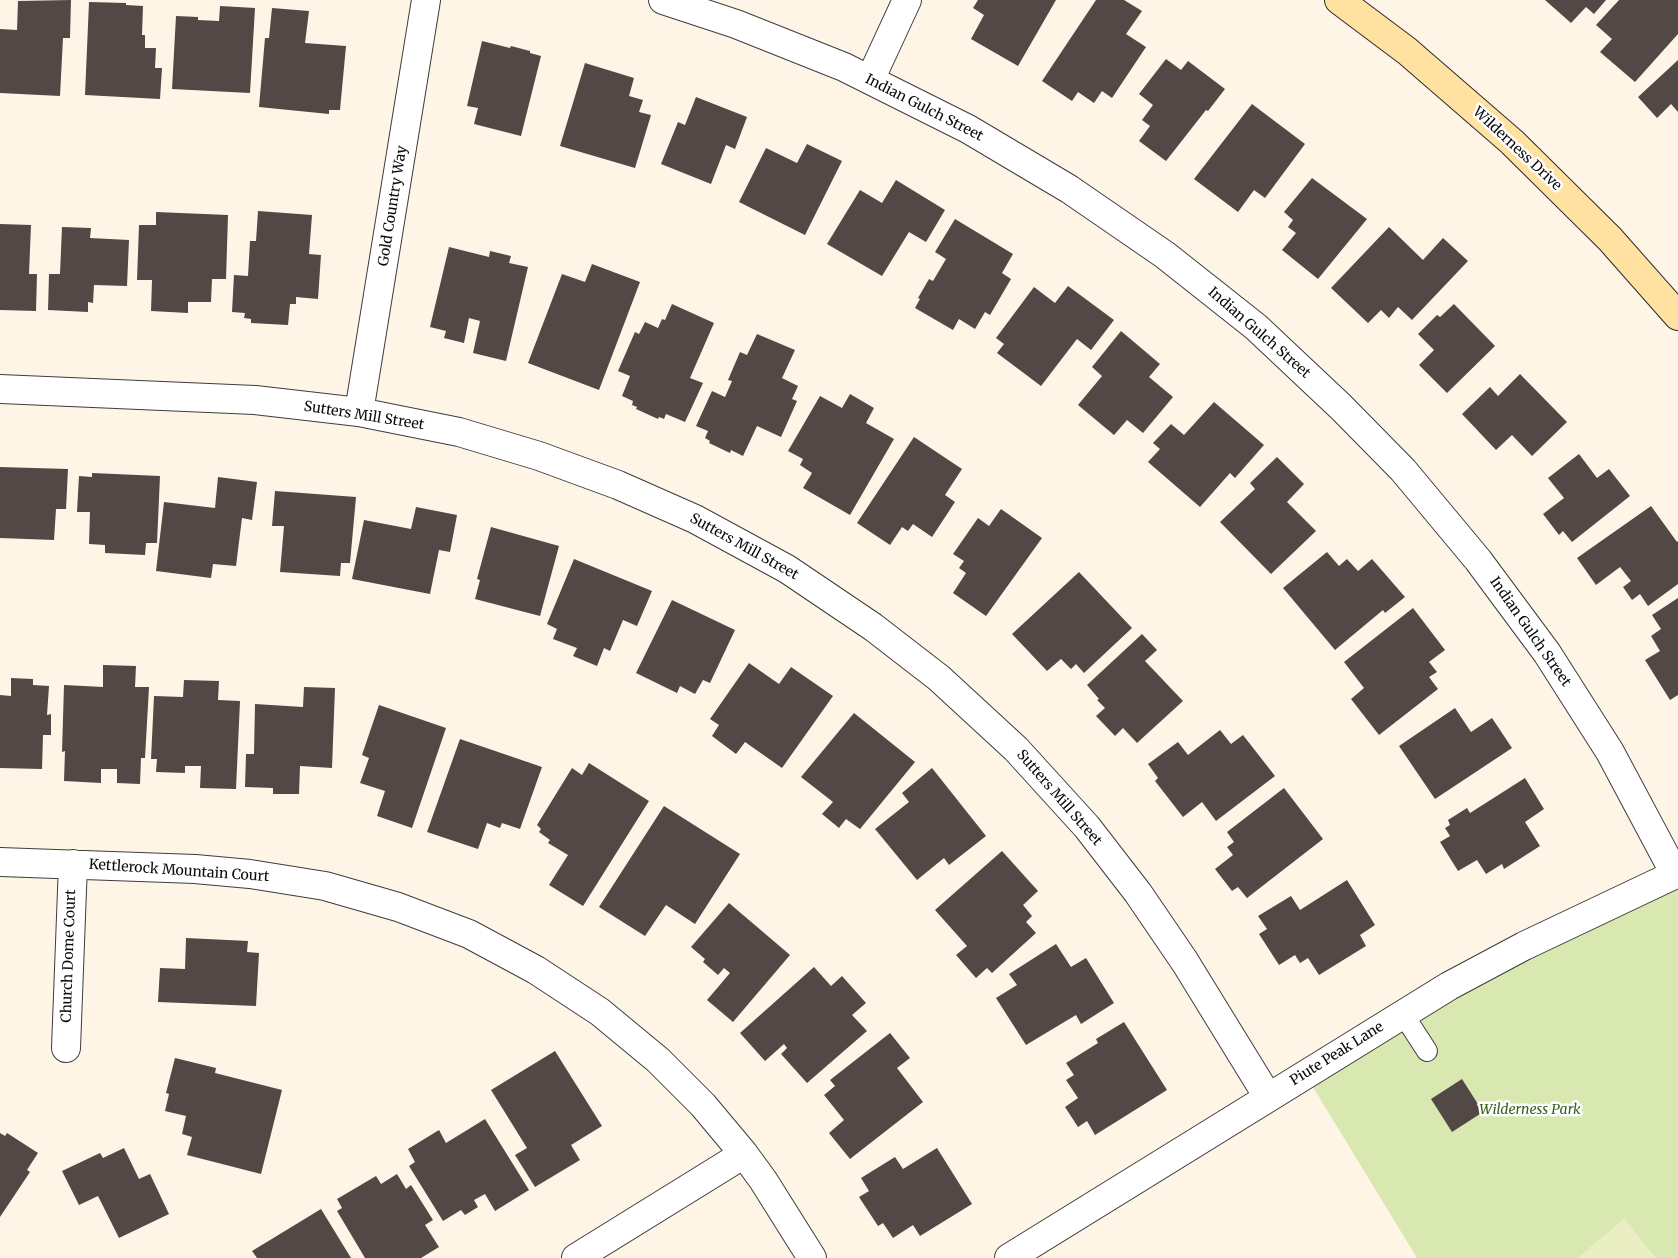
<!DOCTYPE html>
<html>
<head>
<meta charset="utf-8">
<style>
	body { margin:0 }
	canvas { display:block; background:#fff5e6 }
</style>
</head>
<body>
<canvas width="1678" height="1258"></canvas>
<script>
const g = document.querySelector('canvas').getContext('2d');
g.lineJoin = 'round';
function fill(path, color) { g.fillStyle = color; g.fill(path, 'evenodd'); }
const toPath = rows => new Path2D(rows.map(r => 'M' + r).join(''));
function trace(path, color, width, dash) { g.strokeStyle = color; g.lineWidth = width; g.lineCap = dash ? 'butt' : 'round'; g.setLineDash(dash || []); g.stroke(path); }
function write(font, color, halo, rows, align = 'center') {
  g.font = font + ' Merriweather,serif'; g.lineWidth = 5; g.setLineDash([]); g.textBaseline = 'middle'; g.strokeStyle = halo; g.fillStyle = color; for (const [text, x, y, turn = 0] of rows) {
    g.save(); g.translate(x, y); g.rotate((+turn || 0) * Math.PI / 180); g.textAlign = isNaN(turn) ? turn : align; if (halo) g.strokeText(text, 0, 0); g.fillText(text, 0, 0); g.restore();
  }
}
fill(toPath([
	[1678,873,1678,1258,1417,1258,1305,1074]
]), '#d9e8b1');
fill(toPath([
	[1624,1219,1656,1258,1577,1258]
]), '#e9efc3');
fill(toPath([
	[71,0,70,38,63,38,60,96,0,93,0,29,17,30,18,1],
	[978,0,1056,0,1018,66,971,39,984,15,973,8],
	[1096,0,1124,0,1142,11,1126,34,1146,47,1112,98,1102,91,1094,103,1078,92,1072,101,1042,81],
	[1545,0,1606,0,1594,14,1586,7,1571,23],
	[1619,0,1678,0,1678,34,1635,82,1600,52,1612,39,1596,25],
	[89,2,126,3,126,5,143,6,142,35,145,35,145,48,156,48,155,68,162,68,160,99,85,95],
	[220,6,255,8,250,93,172,89,176,16,198,17,198,20,219,21],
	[272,8,309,11,305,43,346,46,340,110,329,110,329,114,259,107,265,38,269,38],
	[482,41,510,48,511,46,530,51,530,53,541,56,521,136,474,124,478,108,467,106],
	[1166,59,1181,70,1188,61,1225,89,1208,111,1206,110,1166,161,1139,141,1150,126,1142,120,1153,105,1139,94],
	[1678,60,1678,112,1671,104,1657,118,1638,97],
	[585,63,634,78,629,96,643,100,639,112,651,115,635,168,560,146],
	[696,97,747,117,735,149,726,145,711,184,661,164,678,122,685,125],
	[1252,104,1305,144,1265,198,1254,190,1238,212,1194,179],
	[807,144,842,161,805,235,739,202,766,148,797,163],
	[1312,178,1367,219,1318,279,1282,250,1296,233,1288,227,1293,220,1284,212],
	[896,180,945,210,926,242,909,232,882,276,827,244,860,190,882,203],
	[258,211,312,215,309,254,321,255,318,299,296,297,296,304,290,304,288,325,251,323,251,319,244,318,245,313,232,312,234,275,248,276,250,241,256,241],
	[156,212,228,215,226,279,212,279,211,302,188,302,188,313,151,311,152,280,137,280,139,225,156,225],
	[955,219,1013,254,1002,273,1011,279,990,315,985,312,975,329,959,319,953,330,915,308,920,299,918,298,929,279,933,281,946,259,935,252],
	[0,224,31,225,29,274,37,274,36,311,0,310],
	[62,227,91,228,90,238,129,240,127,286,94,285,93,303,88,302,88,312,48,310,49,274,60,274],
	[1389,227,1423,260,1443,238,1468,261,1412,320,1398,307,1389,318,1381,310,1368,323,1331,288],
	[449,247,489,257,490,251,511,256,509,263,528,267,506,361,473,353,480,321,469,318,464,343,444,338,446,331,430,327],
	[592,264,640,282,599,390,528,363,562,274,585,282],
	[1068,286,1114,320,1091,350,1077,339,1041,386,997,353,1004,344,996,338,1034,287,1055,303],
	[672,304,714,323,690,378,703,383,685,422,666,414,664,419,659,417,658,419,636,409,637,407,632,405,633,401,622,396,630,376,618,371,635,332,639,334,645,322,658,328,662,319,665,320],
	[1454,304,1495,346,1447,393,1419,365,1434,350,1418,334,1437,315,1440,317],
	[1121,331,1160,364,1149,377,1173,397,1143,433,1127,420,1114,435,1078,405,1102,376,1092,367],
	[757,334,795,350,782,378,798,386,792,399,797,401,781,437,757,426,743,456,731,450,730,453,709,443,710,441,705,438,708,431,696,426,712,391,725,397,732,381,728,380,740,352,747,355],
	[1520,374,1567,422,1532,456,1512,435,1496,450,1462,414,1490,387,1498,396],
	[850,394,874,408,866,423,894,439,850,515,803,488,812,473,800,465,803,459,788,451,820,396,842,408],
	[1214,402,1264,445,1235,478,1230,473,1200,507,1148,462,1160,449,1153,443,1171,424,1184,435],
	[914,437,962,469,945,495,955,502,932,537,913,524,908,531,902,527,890,545,857,523],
	[1579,454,1597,478,1609,469,1630,496,1572,542,1563,531,1559,535,1543,514,1564,498,1548,478],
	[1277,457,1304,484,1287,502,1316,531,1271,574,1220,522,1255,489,1250,483],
	[0,467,68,469,66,509,56,509,54,540,0,538],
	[92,473,160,476,157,543,146,543,145,555,105,553,105,545,89,544,90,512,77,512,79,476,92,477],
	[218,477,257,482,252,520,242,518,236,566,213,564,211,578,156,571,164,502,215,508],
	[275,491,356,497,350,563,341,563,340,576,280,572,284,526,272,526],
	[1651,506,1677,542,1678,541,1678,584,1648,606,1640,594,1632,600,1623,587,1631,581,1620,567,1596,585,1577,558],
	[416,507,457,515,450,552,439,550,430,594,352,579,364,520,411,529],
	[1001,509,1042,538,986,616,953,593,966,573,959,568,964,561,953,554,978,518,989,526],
	[491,527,559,546,540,616,475,599,480,580,477,579],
	[1327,552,1339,566,1347,559,1358,571,1372,559,1405,597,1385,613,1383,610,1335,650,1283,588],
	[574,559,652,591,637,626,623,620,610,651,604,648,597,666,573,656,577,648,553,639,557,629,547,624],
	[1079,572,1132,628,1084,673,1076,664,1071,669,1061,659,1047,671,1012,634],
	[1678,598,1678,695,1670,700,1645,660,1660,651,1651,636,1661,629,1652,615],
	[672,600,735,630,710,683,703,680,695,694,680,686,677,693,636,673],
	[1413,608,1445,650,1429,662,1437,672,1429,677,1438,689,1379,735,1351,699,1364,688,1344,662],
	[1142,634,1157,650,1145,661,1183,701,1137,743,1123,728,1115,736,1096,716,1105,708,1097,700,1099,699,1087,685],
	[749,663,779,684,791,667,833,696,782,768,745,742,736,754,712,736,719,725,710,719],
	[103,665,136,666,135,687,149,687,145,758,141,758,140,784,117,783,117,769,101,769,101,783,64,781,65,751,62,752,64,685,103,687],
	[11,678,33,679,33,685,49,686,47,715,51,714,51,735,43,735,42,769,0,768,0,695,11,696],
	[184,680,219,681,218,700,240,701,236,789,200,788,201,766,185,766,185,773,156,772,157,759,151,759,154,696,183,697],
	[304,687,335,688,332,768,300,766,299,794,273,794,273,788,245,787,246,754,254,754,255,704,303,707],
	[379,705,446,728,412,828,377,816,385,791,360,783,369,758,362,755],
	[1455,708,1471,732,1492,718,1512,748,1435,799,1399,746],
	[854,713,915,762,860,829,846,819,839,828,822,814,833,802,801,777],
	[1220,730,1231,744,1243,735,1275,776,1216,821,1202,802,1183,817,1155,781,1158,778,1148,764,1178,742,1188,755],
	[460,739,542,767,520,829,502,823,500,828,487,823,478,849,427,832],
	[589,763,649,801,583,906,549,885,568,855,548,843,550,840,539,832,541,829,537,825,572,768,582,775],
	[932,768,986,836,949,865,944,858,917,880,875,829,909,802,902,793],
	[1525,778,1544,809,1525,822,1540,846,1504,869,1502,864,1486,874,1477,860,1458,871,1440,842,1450,836,1445,828,1450,825,1448,820,1467,808,1470,813],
	[1284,788,1323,839,1247,898,1238,887,1232,891,1215,869,1233,855,1227,847,1234,842,1227,832],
	[664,806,740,854,695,924,666,905,645,936,599,907],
	[1002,851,1038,891,1023,905,1032,916,1026,922,1036,933,992,973,987,968,976,978,956,955,967,946,935,910],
	[1347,880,1375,925,1360,935,1366,946,1319,975,1308,958,1300,963,1295,955,1279,965,1259,934,1267,929,1258,916,1291,896,1300,910],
	[729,903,790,955,733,1022,707,1000,730,973,724,968,718,975,703,962,705,959,691,947],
	[186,938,248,941,247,952,259,953,256,1006,158,1002,160,968,185,969],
	[1056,944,1071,967,1086,958,1114,1003,1081,1024,1076,1015,1026,1045,996,998,1017,985,1009,974],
	[814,967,831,986,842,976,866,1003,852,1015,867,1031,807,1083,781,1054,787,1048,784,1044,765,1061,740,1033],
	[1124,1022,1167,1090,1095,1135,1087,1121,1078,1127,1065,1107,1078,1098,1066,1080,1074,1075,1066,1063,1098,1043,1096,1039],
	[890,1033,910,1058,897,1068,923,1102,850,1159,829,1133,844,1120,824,1095,835,1086,830,1080],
	[555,1051,602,1126,571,1145,580,1160,535,1187,515,1155,527,1148,491,1090],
	[175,1058,216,1068,215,1073,282,1090,261,1174,187,1155,192,1137,182,1134,186,1116,165,1111,169,1094,166,1093],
	[1462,1079,1483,1112,1452,1132,1431,1099],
	[485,1119,529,1190,495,1211,485,1194,474,1200,478,1207,465,1215,461,1210,443,1221,409,1166,415,1162,408,1149,439,1130,446,1143],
	[0,1133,5,1136,7,1133,38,1153,27,1170,30,1172,0,1217],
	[124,1148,139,1179,150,1174,169,1214,119,1238,98,1196,79,1205,62,1171,100,1153,103,1158],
	[937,1148,972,1204,920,1236,913,1225,893,1238,883,1223,878,1226,859,1197,869,1191,861,1178,895,1157,903,1169],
	[397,1174,406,1189,411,1185,433,1220,425,1225,439,1247,421,1258,365,1258,337,1211,342,1208,337,1199,376,1176,381,1184],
	[321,1209,351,1258,257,1258,252,1251]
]), '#524846');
const lane = toPath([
	[1403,1014,1427,1051]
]);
const street = toPath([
	[663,0,736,24,844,67,968,129,1069,189,1165,255,1256,327,1341,407,1403,470,1478,560,1547,653,1610,752,1675,874],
	[870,80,907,0],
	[0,389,255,400,359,412,459,432,539,456,618,485,695,519,787,569,873,627,939,678,1016,749,1087,827,1138,893,1185,962,1268,1097],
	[359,412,426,0],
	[0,862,195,869,250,874,325,886,398,907,469,934,536,970,600,1012,658,1060,703,1105,744,1154,763,1180,812,1258],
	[66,1048,73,864],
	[576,1258,744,1154],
	[1009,1258,1449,986,1524,946,1678,873]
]);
const secondary = toPath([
	[1339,0,1407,51,1512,142,1610,239,1678,316]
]);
trace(lane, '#3d3d3d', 22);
trace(street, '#3d3d3d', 30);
trace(secondary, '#2c2c2c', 30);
trace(lane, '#fff', 20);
trace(street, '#fff', 28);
trace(secondary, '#ffe2a1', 28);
write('14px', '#0a0a0a', '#fff', [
	["Indian Gulch Street",924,108,27],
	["Wilderness Drive",1517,149,43],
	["Gold Country Way",393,206,-81],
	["Indian Gulch Street",1259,333,41],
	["Sutters Mill Street",364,416,9],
	["Sutters Mill Street",744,547,29],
	["Indian Gulch Street",1530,632,55],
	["Sutters Mill Street",1059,798,49],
	["Kettlerock Mountain Court",179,871,4],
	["Church Dome Court",69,956,-88],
	["Piute Peak Lane",1337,1054,-32]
]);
write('italic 14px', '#37601b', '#fff', [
	["Wilderness Park",1530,1110]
]);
</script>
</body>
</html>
